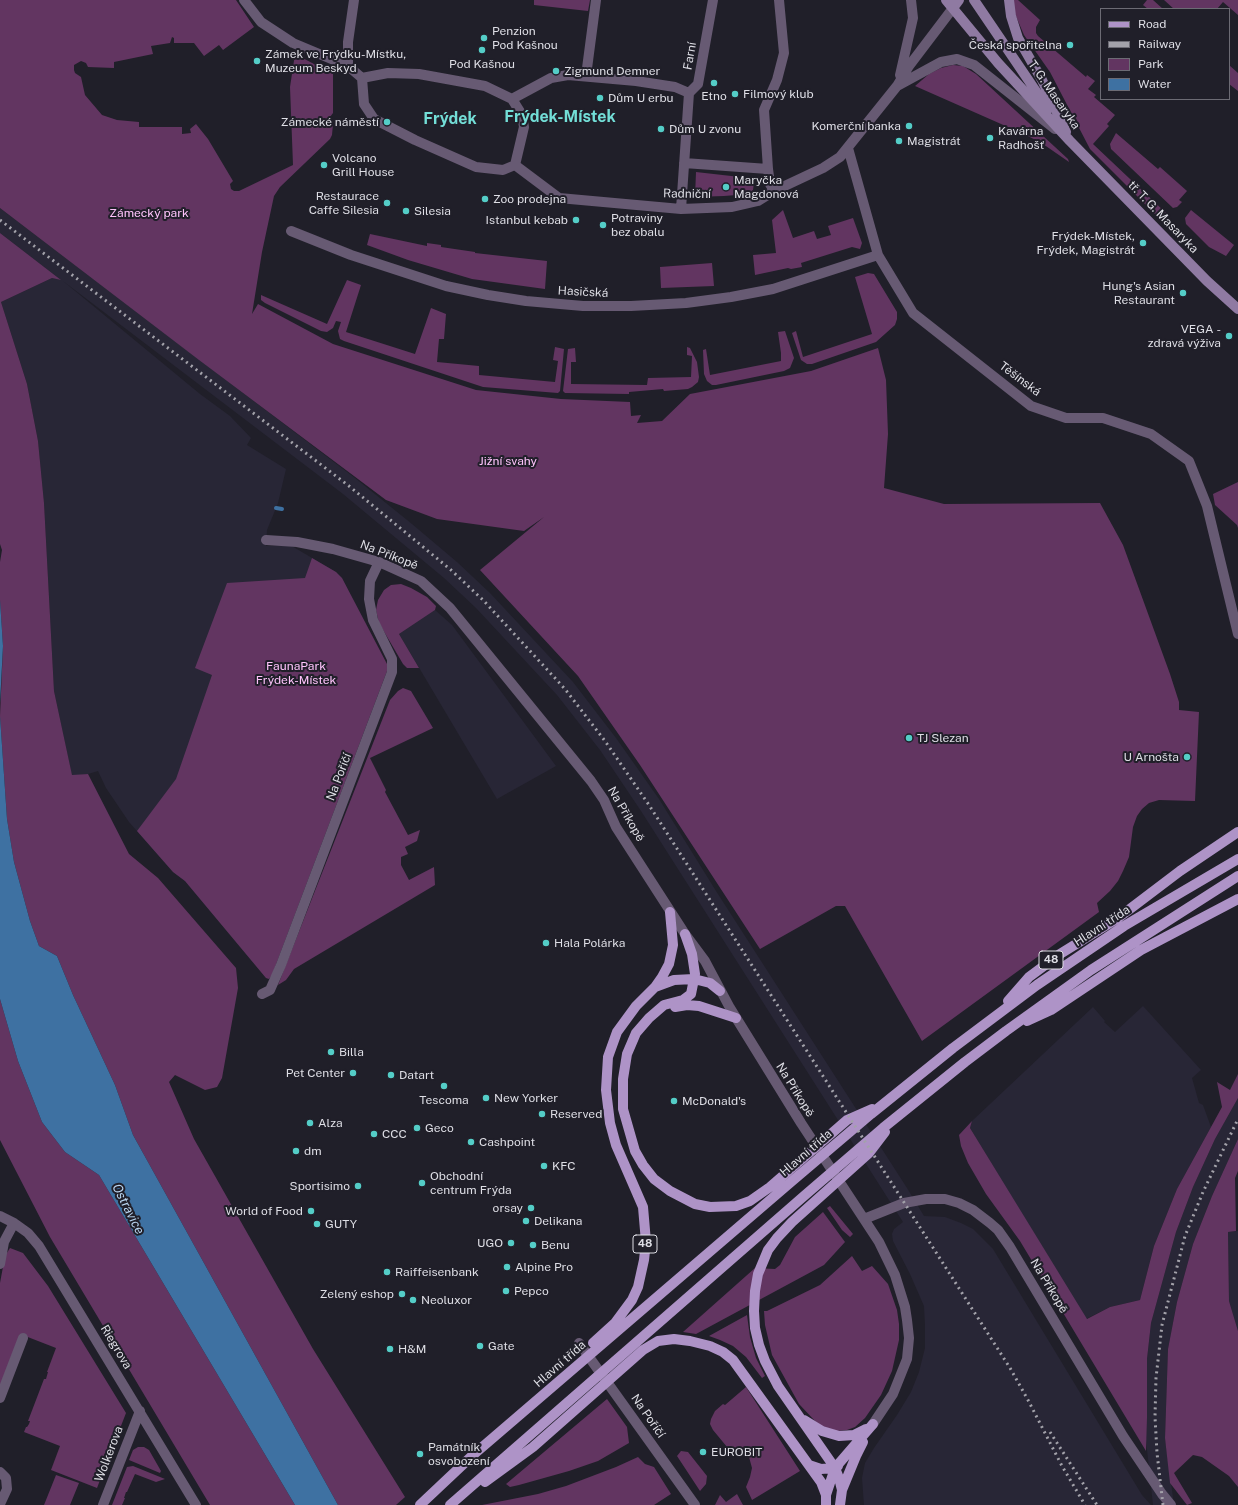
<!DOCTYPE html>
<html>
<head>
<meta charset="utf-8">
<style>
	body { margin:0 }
	#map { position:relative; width:1238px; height:1505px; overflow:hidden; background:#201f29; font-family:"Public Sans",sans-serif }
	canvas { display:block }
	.legend { position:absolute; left:1100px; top:8px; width:130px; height:92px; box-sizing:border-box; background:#201f29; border:1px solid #6c6b74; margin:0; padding:5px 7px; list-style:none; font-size:12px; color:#dedee5 }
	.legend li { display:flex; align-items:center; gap:8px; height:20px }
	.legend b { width:20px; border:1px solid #6c6b74 }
</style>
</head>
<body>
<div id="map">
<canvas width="1238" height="1505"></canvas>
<ul class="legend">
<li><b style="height:5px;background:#ae93c7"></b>Road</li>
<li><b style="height:5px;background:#a3a2aa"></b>Railway</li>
<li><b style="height:11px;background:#623561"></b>Park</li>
<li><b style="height:11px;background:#3e71a2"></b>Water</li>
</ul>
</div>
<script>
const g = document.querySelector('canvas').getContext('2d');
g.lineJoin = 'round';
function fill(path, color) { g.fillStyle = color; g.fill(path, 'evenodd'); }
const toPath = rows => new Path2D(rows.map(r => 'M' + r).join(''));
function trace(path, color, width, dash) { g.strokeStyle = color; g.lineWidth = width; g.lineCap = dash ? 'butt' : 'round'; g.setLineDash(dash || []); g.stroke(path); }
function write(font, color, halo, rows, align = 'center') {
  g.font = font + ' "Public Sans",sans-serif'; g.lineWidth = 4; g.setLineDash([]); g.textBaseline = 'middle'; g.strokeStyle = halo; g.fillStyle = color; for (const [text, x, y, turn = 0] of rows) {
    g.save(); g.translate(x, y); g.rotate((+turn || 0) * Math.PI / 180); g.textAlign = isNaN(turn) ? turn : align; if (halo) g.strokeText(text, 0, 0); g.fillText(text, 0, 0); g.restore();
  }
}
fill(toPath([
	[0,208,355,478,412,524,457,562,490,593,573,682,616,738,659,799,716,891,907,1188,924,1216,945,1217,961,1223,973,1229,993,1249,1142,1495,1151,1505,864,1505,862,1478,865,1463,874,1448,897,1415,911,1392,919,1372,925,1348,925,1326,924,1306,910,1274,893,1241,892,1234,894,1229,903,1222,641,811,600,750,557,695,476,608,444,578,343,494,63,281,200,394,230,416,251,438,247,445,286,469,278,503,267,530,266,546,290,545,336,572,342,578,387,671,272,975,269,979,266,978,185,881,173,872,129,822,106,788,98,771,88,774,72,776,54,691,44,503,38,441,27,384,1,302,52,278,61,280,0,233],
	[435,610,452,625,556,766,497,799,399,634],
	[1143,1006,1201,1070,1192,1078,1199,1103,1203,1105,1211,1127,1177,1189,1154,1246,1140,1300,1110,1307,1086,1319,970,1128,972,1121,1093,1007,1105,1021,1104,1022,1115,1032],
	[1238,1098,1238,1139,1212,1196,1193,1244,1177,1302,1168,1349,1165,1438,1174,1505,1153,1505,1146,1440,1147,1359,1151,1323,1176,1232,1193,1187,1215,1139],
	[1238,1231,1238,1331,1229,1301,1228,1232]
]), '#282636');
fill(toPath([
	[0,0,236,0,254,27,223,50,219,45,204,56,194,43,174,43,174,38,172,37,170,43,151,46,153,54,114,62,114,68,88,67,86,63,81,61,74,65,74,70,75,73,81,77,85,95,102,115,117,120,139,122,139,127,182,127,182,134,191,133,190,129,196,124,208,139,233,181,230,184,231,189,234,191,239,191,293,165,290,87,295,54,333,74,333,113,330,117,331,123,333,124,332,135,330,139,280,187,274,196,262,252,252,314,258,304,333,344,476,390,561,399,630,402,631,416,641,415,637,423,662,421,690,394,811,371,878,348,886,380,888,434,884,488,944,504,1100,503,1123,545,1170,674,1179,702,1179,710,1199,712,1195,801,1159,800,1149,803,1142,809,1137,816,1133,827,1129,857,1123,871,1118,881,1110,891,1097,903,1099,912,922,1041,845,906,836,906,760,949,640,765,578,676,480,570,544,517,524,531,437,519,386,500,199,360,0,208],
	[534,0,590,0,588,11,534,5],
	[1013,0,1018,0,1040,20,1036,27,1036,33,1038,36,1086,77,1087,75,1095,81,1088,89,1096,95,1094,97,1115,115,1107,124,1109,126,1093,144,1166,213,1168,215,1167,219,1160,219,1090,149,1050,72,1024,35,1015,14],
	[1147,0,1153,0,1163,9,1148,9,1143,5],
	[1164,0,1238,0,1238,15,1223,2,1217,9,1174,9],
	[953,65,963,66,976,74,1068,159,1069,162,1043,144,1026,135,915,86,929,74,941,68],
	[1229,65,1238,73,1238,91,1229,84],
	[1116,133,1158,169,1160,167,1187,191,1179,200,1182,202,1177,207,1173,208,1111,149,1110,144],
	[696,172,749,178,754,182,753,190,749,194,724,196,695,197],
	[783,210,793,238,814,231,817,239,831,235,828,226,853,218,862,243,860,249,852,247,801,263,802,267,791,269,788,268,755,275,753,255,776,253,772,220],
	[1191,210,1234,245,1226,256,1209,247,1186,224,1185,218],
	[0,233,61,280,52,278,1,302,27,384,38,441,44,503,54,691,72,775,88,774,129,854,158,878,236,968,238,988,222,1078,217,1087,205,1090,175,1075,169,1082,194,1139,313,1349,405,1497,396,1505,338,1505,133,1135,115,1085,73,995,57,956,39,946,30,921,14,862,7,819,0,716,3,646,0,600,0,562,2,550,0,544],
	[370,234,427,246,427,243,441,245,441,247,475,252,475,253,547,261,545,289,472,279,408,260,367,245],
	[712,263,714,286,661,288,660,267],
	[868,273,874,274,897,312,897,319,895,325,876,342,812,364,807,364,801,360,792,333,796,331,803,357,872,334,855,277],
	[347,280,361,285,346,332,415,354,431,308,446,314,444,339,439,339,437,362,479,366,479,375,555,382,558,361,553,360,555,347,564,349,560,391,558,393,483,387,344,341,340,339,338,331,341,322,336,321,333,328,327,332,321,331,265,303,261,300,261,295,327,324],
	[785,331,794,358,790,368,784,371,716,385,712,385,707,381,704,374,703,350,706,349,710,375,781,361,781,353,778,332],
	[687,347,690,348,697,362,699,377,698,382,692,387,688,389,664,391,663,389,629,392,629,394,565,393,563,391,568,349,575,348,576,362,571,362,571,384,647,385,648,378,691,377,692,356,687,355],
	[1238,482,1238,528,1237,525,1215,505,1213,494],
	[312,558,336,572,342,578,387,664,387,671,272,975,269,979,266,978,185,881,173,872,137,831,176,779,212,675,195,668,227,583,305,578],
	[401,584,411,588,427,597,436,606,435,610,399,634,419,668,407,668,403,664,379,623,376,610,378,600,384,590,391,585],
	[403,688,411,691,433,728,370,758,386,790,385,792,408,835,420,830,417,841,405,847,408,854,401,857,401,865,409,880,434,867,435,885,294,969,286,980,278,985,390,700,398,691],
	[0,999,18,1061,42,1122,65,1152,99,1175,295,1505,210,1505,50,1237,0,1140],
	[1238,1074,1238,1098,1215,1139,1193,1187,1176,1232,1151,1323,1147,1359,1147,1418,1146,1451,1020,1241,986,1194,968,1163,961,1146,959,1135,972,1121,970,1128,1087,1319,1110,1307,1140,1300,1154,1246,1177,1189,1222,1107,1217,1082,1230,1090],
	[1238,1139,1238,1171,1235,1178,1236,1231,1228,1232,1229,1301,1238,1331,1238,1487,1229,1476,1202,1457,1193,1455,1174,1473,1192,1503,1187,1505,1170,1483,1165,1438,1168,1349,1177,1302,1193,1244,1212,1196],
	[830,1206,853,1234,850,1237,842,1230,827,1208],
	[823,1212,845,1242,824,1265,696,1334,683,1332,755,1268,775,1269,780,1265,795,1237],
	[10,1248,23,1253,48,1286,126,1413,97,1488,51,1470,60,1446,24,1432,26,1427,27,1427,29,1424,30,1421,28,1421,44,1379,46,1379,48,1372,47,1372,56,1348,20,1334,0,1386,0,1283,5,1256],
	[852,1256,862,1271,872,1266,888,1284,897,1310,899,1324,899,1340,892,1371,881,1395,865,1418,855,1427,847,1430,837,1431,824,1428,815,1421,799,1404,772,1355,765,1325,764,1311,767,1311,820,1285],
	[747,1315,750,1337,756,1358,765,1376,762,1378,746,1357,733,1346,720,1340,709,1336],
	[746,1387,800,1471,752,1500,746,1487,750,1477,752,1468,749,1457,740,1447,732,1453,713,1430,710,1424,711,1419,715,1411,723,1404,725,1405],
	[607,1399,627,1427,629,1443,598,1461,569,1471,519,1485,510,1487,506,1484],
	[138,1447,144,1447,149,1450,161,1471,160,1473,129,1460,133,1450],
	[681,1451,688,1452,707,1476,706,1484,700,1491,677,1456],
	[638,1457,645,1464,654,1467,671,1494,654,1505,482,1505,538,1494,566,1486,616,1467],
	[133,1466,165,1479,156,1482,135,1474,127,1492,126,1492,124,1498,125,1498,122,1505,112,1505,127,1467],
	[56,1475,79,1483,70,1505,44,1505],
	[737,1494,743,1505,715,1505,720,1495,726,1502]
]), '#623561');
fill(toPath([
	[0,600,3,646,0,703],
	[0,716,7,819,14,862,30,921,39,946,57,956,73,995,115,1085,133,1135,338,1505,295,1505,99,1175,65,1152,42,1122,18,1061,0,999]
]), '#3e71a2');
trace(toPath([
	[276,508,282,509]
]), '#3e71a2', 4);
trace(toPath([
	[244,0,261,22,293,43,348,66,362,78],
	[348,66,348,42,354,0],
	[388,73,419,74,485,86,512,99,522,115,524,127,515,165,503,170,476,167,415,140,374,119,364,104,362,78,388,73],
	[900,75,913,18,911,0],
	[586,76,596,0],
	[897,86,941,62,957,59,974,65,1055,129],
	[512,99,551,78,568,75,636,81,675,87,689,93],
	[848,148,878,255,913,313,1031,406,1066,418,1103,418,1151,434,1189,461,1207,506,1238,634],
	[684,163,768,169],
	[515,165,559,198,681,209,732,207,758,201,774,191,823,168,840,157,897,86,909,66,953,8],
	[774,191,770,184,768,169,764,110,777,80,784,53,779,0],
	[681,209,689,93,698,84,713,0],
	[291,231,351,255,446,286,488,295,526,301,583,306,631,306,686,303,731,297,773,289,878,255],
	[266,540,297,542,333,549,379,562,421,581,450,608,591,781,604,800,616,827,685,934,705,961,730,1008,801,1123,879,1242,895,1275,905,1307,907,1320,909,1338,907,1359,893,1394,873,1424],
	[262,994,270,990,281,965,392,672,392,659,373,620,369,599,370,581,379,562],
	[0,1216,14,1223,28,1233,39,1246,196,1505],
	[864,1219,904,1203,926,1199,945,1199,959,1203,973,1210,990,1223,998,1230,1010,1247,1123,1436,1162,1494,1171,1505],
	[0,1264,4,1242,14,1223],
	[579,1343,695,1505],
	[0,1398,23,1338],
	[0,1472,6,1478,7,1489,0,1504],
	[103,1505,140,1411]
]), '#675a73', 10);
trace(toPath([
	[946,0,998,63,1070,141,1207,281,1238,309],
	[974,0,1048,109],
	[1009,0,1011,16,1018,38,1042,80,1066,132],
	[953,8,959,0]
]), '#8f7aa2', 10);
trace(toPath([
	[685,934,692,954,695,974,691,994,683,1000,664,1005,649,1018,636,1033,627,1054,623,1079,623,1109,635,1151,643,1165,654,1179,670,1191,695,1204,710,1207,736,1206,750,1201,770,1187,847,1120,872,1109],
	[655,987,674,980,694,979,710,983,720,991],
	[1008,1001,1029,977,1060,954,1118,918,1180,871,1238,832],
	[675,1007,687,1005,699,1006,736,1018],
	[1027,1021,1051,1010,1141,950,1238,899],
	[593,1343,615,1323,632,1300,638,1287,644,1260,646,1242,643,1207,616,1145,610,1123,606,1090,608,1057,617,1032,636,1006,655,987,662,977,669,964,673,945,670,912],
	[804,1420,822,1431,839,1436,854,1435,866,1429],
	[809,1465,821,1469,835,1468,838,1466],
	[485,1482,533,1447,643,1350,658,1341,674,1339,690,1341,710,1346,723,1352,733,1360,821,1482,826,1495],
	[842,1490,839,1478,835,1468,778,1386,765,1361,759,1345,755,1328,754,1311,755,1291,758,1274,768,1250,777,1238,792,1222,869,1153,885,1132],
	[420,1505,473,1455,791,1182,871,1114,953,1048,1037,985,1124,926,1238,859],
	[450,1505,804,1196,883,1128,965,1062,1006,1031,1091,970,1238,876],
	[826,1505,826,1495,835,1468,873,1424],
	[840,1505,842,1490,856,1456,863,1442]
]), '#ae93c7', 10);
trace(toPath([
	[0,220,349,486,405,532,451,570,483,600,565,689,605,741,649,805,898,1193,1010,1368,1028,1400,1062,1466,1085,1505],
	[1050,1432,1097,1505],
	[1163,1505,1157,1453,1155,1417,1156,1378,1162,1325,1185,1236,1203,1192,1238,1119]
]), '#a3a2aa', 3, [2, 4]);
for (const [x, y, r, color] of [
	[484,38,4,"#54cdc7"],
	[1070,45,4,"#54cdc7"],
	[482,50,4,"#54cdc7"],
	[257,61,4,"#54cdc7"],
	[556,71,4,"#54cdc7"],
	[714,83,4,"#54cdc7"],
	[735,94,4,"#54cdc7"],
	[600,98,4,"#54cdc7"],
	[387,122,4,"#54cdc7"],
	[909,126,4,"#54cdc7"],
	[661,129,4,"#54cdc7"],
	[990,138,4,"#54cdc7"],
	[899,141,4,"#54cdc7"],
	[324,165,4,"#54cdc7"],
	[726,187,4,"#54cdc7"],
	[485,199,4,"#54cdc7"],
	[387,203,4,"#54cdc7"],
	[406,211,4,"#54cdc7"],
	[576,220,4,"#54cdc7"],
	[603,225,4,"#54cdc7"],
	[1143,243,4,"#54cdc7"],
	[1183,293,4,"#54cdc7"],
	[1229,336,4,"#54cdc7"],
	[909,738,4,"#54cdc7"],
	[1187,757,4,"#54cdc7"],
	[546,943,4,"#54cdc7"],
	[331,1052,4,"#54cdc7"],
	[353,1073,4,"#54cdc7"],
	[391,1075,4,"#54cdc7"],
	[444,1086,4,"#54cdc7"],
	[486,1098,4,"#54cdc7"],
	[674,1101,4,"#54cdc7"],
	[542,1114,4,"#54cdc7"],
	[310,1123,4,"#54cdc7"],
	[417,1128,4,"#54cdc7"],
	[374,1134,4,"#54cdc7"],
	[471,1142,4,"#54cdc7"],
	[296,1151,4,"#54cdc7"],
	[544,1166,4,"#54cdc7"],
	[422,1183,4,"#54cdc7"],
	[358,1186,4,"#54cdc7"],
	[531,1208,4,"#54cdc7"],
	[311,1211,4,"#54cdc7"],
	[526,1221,4,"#54cdc7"],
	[317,1224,4,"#54cdc7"],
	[511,1243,4,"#54cdc7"],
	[533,1245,4,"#54cdc7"],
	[507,1267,4,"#54cdc7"],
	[387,1272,4,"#54cdc7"],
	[506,1291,4,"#54cdc7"],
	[402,1294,4,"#54cdc7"],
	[413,1300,4,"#54cdc7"],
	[480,1346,4,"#54cdc7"],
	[390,1349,4,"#54cdc7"],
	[703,1452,4,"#54cdc7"],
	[420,1454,4,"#54cdc7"]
]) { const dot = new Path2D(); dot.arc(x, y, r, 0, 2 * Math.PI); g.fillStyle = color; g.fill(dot); trace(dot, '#201f29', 1.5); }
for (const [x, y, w] of [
	[1051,960,24],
	[645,1244,24]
]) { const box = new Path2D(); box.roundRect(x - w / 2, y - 9, w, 18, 3); g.fillStyle = '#201f29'; g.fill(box); trace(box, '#dedee5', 1); }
write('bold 11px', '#dedee5', null, [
	["48",1051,960],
	["48",645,1244]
]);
write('12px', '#dedee5', '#201f29', [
	["Penzion",492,31],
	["Pod Kašnou",492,45],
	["Česká spořitelna",1062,45,"right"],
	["Zámek ve Frýdku-Místku,",265,54],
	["Muzeum Beskyd",265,68],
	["Pod Kašnou",482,64,"center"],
	["Zigmund Demner",564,71],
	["Filmový klub",743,94],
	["Etno",714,96,"center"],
	["Dům U erbu",608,98],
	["Zámecké náměstí",379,122,"right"],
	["Komerční banka",901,126,"right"],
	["Dům U zvonu",669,129],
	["Kavárna",998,131],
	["Radhošť",998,145],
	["Magistrát",907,141],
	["Volcano",332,158],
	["Grill House",332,172],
	["Maryčka",734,180],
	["Magdonová",734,194],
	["Restaurace",379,196,"right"],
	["Caffe Silesia",379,210,"right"],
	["Zoo prodejna",493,199],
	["Silesia",414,211],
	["Potraviny",611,218],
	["bez obalu",611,232],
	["Istanbul kebab",568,220,"right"],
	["Frýdek-Místek,",1135,236,"right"],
	["Frýdek, Magistrát",1135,250,"right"],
	["Hung's Asian",1175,286,"right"],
	["Restaurant",1175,300,"right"],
	["VEGA -",1221,329,"right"],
	["zdravá výživa",1221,343,"right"],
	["TJ Slezan",917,738],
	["U Arnošta",1179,757,"right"],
	["Hala Polárka",554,943],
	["Billa",339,1052],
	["Pet Center",345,1073,"right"],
	["Datart",399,1075],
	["New Yorker",494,1098],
	["Tescoma",444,1100,"center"],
	["McDonald's",682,1101],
	["Reserved",550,1114],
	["Alza",318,1123],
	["Geco",425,1128],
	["CCC",382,1134],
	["Cashpoint",479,1142],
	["dm",304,1151],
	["KFC",552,1166],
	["Obchodní",430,1176],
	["centrum Frýda",430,1190],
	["Sportisimo",350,1186,"right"],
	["orsay",523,1208,"right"],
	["World of Food",303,1211,"right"],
	["Delikana",534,1221],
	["GUTY",325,1224],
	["UGO",503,1243,"right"],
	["Benu",541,1245],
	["Alpine Pro",515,1267],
	["Raiffeisenbank",395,1272],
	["Pepco",514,1291],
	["Zelený eshop",394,1294,"right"],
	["Neoluxor",421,1300],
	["Gate",488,1346],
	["H&M",398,1349],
	["Památník",428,1447],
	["osvobození",428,1461],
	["EUROBIT",711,1452]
], 'left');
write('12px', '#dedee5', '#201f29', [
	["Farní",690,56,-80],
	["T. G. Masaryka",1054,95,55],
	["Radniční",687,194,1],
	["tř. T. G. Masaryka",1163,217,46],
	["Hasičská",583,292,3],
	["Těšínská",1020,379,37],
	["Na Příkopě",389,555,21],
	["Na Poříčí",339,777,-69],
	["Na Příkopě",626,814,60],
	["Hlavní třída",1102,926,-33],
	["Na Příkopě",795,1090,58],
	["Hlavní třída",806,1153,-41],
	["Na Příkopě",1049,1286,59],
	["Riegrova",116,1347,59],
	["Hlavní třída",560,1364,-41],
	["Na Poříčí",648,1416,55],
	["Wolkerova",109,1454,-69]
]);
write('12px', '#fec3fb', '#201f29', [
	["Zámecký park",149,213],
	["Jižní svahy",508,461],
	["FaunaPark",296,666],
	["Frýdek-Místek",296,680]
]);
write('italic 13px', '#b9d5f1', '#201f29', [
	["Ostravice",128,1209,63]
]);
write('bold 16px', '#73ded7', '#201f29', [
	["Frýdek-Místek",560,117],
	["Frýdek",450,119]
]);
</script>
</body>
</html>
